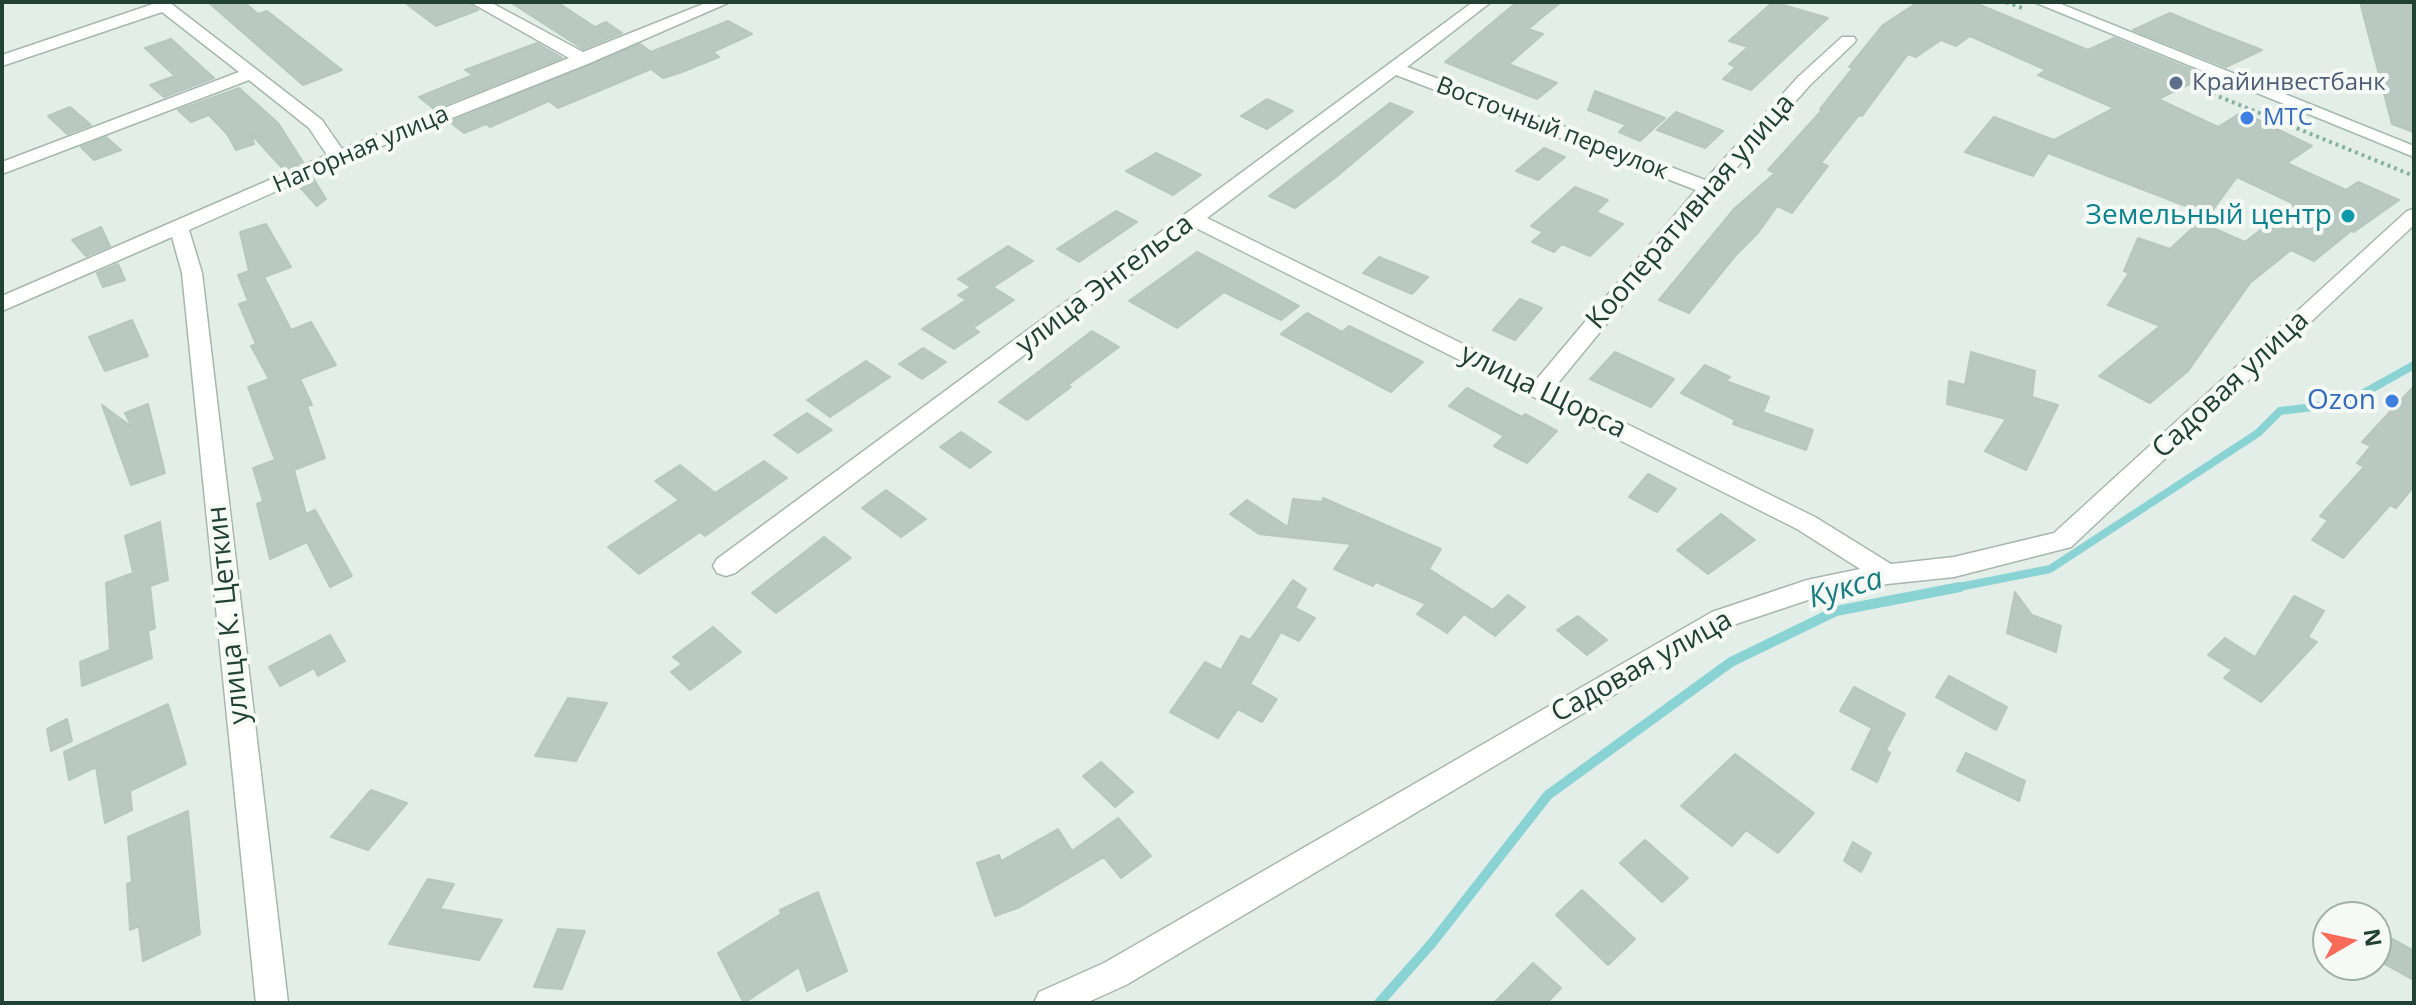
<!DOCTYPE html>
<html>
<head>
<meta charset="utf-8">
<style>
	body { margin:0 }
	#map { position:relative; width:2416px; height:1005px; overflow:hidden; background:#e4eee8; font-family:"Open Sans",sans-serif }
	canvas { display:block }
	.frame { position:absolute; inset:0; border:4px solid #224135; pointer-events:none }
	.north { position:absolute; left:2312px; top:901px; width:80px; height:80px; box-sizing:border-box; background:#f5faf7; border:2px solid #a1b0a9; border-radius:50%; rotate:81deg; font-size:22px; font-weight:700; line-height:32px; text-align:center; color:#224135 }
	.north::after { content:''; display:block; margin:auto; width:28px; height:36px; background:#f86b58; clip-path:polygon(50% 0,100% 100%,50% 72%,0 100%) }
</style>
</head>
<body>
<div id="map">
<canvas width="2416" height="1005"></canvas>
<div class="frame"></div>
<div class="north">N</div>
</div>
<script>
const g = document.querySelector('canvas').getContext('2d');
g.lineJoin = 'round';
const toPath = rows => new Path2D(rows.map(r => 'M' + r).join(''));
function trace(path, color, width, dash) { g.strokeStyle = color; g.lineWidth = width; g.lineCap = dash ? 'butt' : 'round'; g.setLineDash(dash || []); g.stroke(path); }
function fill(path, color) { g.fillStyle = color; g.fill(path, 'evenodd'); }
function write(font, color, halo, rows, align = 'center') {
  g.font = font + ' "Open Sans",sans-serif'; g.lineWidth = 8; g.setLineDash([]); g.textBaseline = 'middle'; g.strokeStyle = halo; g.fillStyle = color; for (const [text, x, y, turn = 0] of rows) {
    g.save(); g.translate(x, y); g.rotate((+turn || 0) * Math.PI / 180); g.textAlign = isNaN(turn) ? turn : align; if (halo) g.strokeText(text, 0, 0); g.fillText(text, 0, 0); g.restore();
  }
}
trace(toPath([
	[1949,589,2050,569,2258,433,2280,411,2346,403,2414,365]
]), '#8ad3d5', 8);
trace(toPath([
	[1379,1003,1432,943,1548,795,1731,662,1836,611,1960,587]
]), '#8ad3d5', 10);
const building = toPath([
	[208,2,244,2,258,14,267,11,342,70,303,85,208,2],
	[404,2,467,2,478,10,436,26,404,2],
	[510,2,557,2,595,27,606,22,622,33,583,49,510,2],
	[1517,2,1561,2,1528,29,1543,34,1509,64,1557,83,1537,99,1445,62,1517,2],
	[1773,2,1828,18,1751,90,1723,79,1736,67,1729,64,1748,47,1729,41,1773,2],
	[1918,2,1973,2,2088,50,2114,38,2207,76,2158,99,2218,127,2242,112,2312,146,2287,163,2346,190,2358,182,2399,200,2354,232,2351,231,2314,261,2291,250,2250,283,2188,371,2150,403,2099,376,2160,326,2108,305,2129,273,2124,271,2138,238,2170,249,2199,222,2245,242,2294,204,2237,177,2209,215,2048,153,2033,176,1965,152,1994,117,2054,140,2114,108,2038,75,2046,70,1970,36,1956,46,1941,40,1916,57,1908,54,1862,116,1859,115,1821,163,1828,166,1792,213,1777,206,1758,233,1735,256,1689,313,1659,300,1734,209,1775,173,1768,170,1822,110,1820,109,1853,68,1849,67,1883,25,1918,2],
	[2360,2,2414,2,2414,132,2392,124,2360,2],
	[2170,13,2208,29,2262,50,2226,67,2133,30,2170,13],
	[728,21,752,34,713,52,719,57,682,72,663,78,651,69,558,108,549,101,490,127,486,124,464,133,450,122,640,44,651,52,728,21],
	[171,39,214,78,164,97,150,85,175,76,145,48,171,39],
	[537,43,562,58,434,109,419,97,473,75,465,70,537,43],
	[239,88,278,123,303,162,284,170,251,134,254,144,236,150,227,134,209,115,191,122,178,110,239,88],
	[1595,91,1665,118,1640,141,1619,132,1626,125,1588,110,1595,91],
	[1267,99,1293,111,1267,129,1241,116,1267,99],
	[1390,103,1413,112,1336,177,1295,208,1269,196,1390,103],
	[70,107,91,125,67,134,48,116,70,107],
	[1676,112,1723,131,1705,148,1657,130,1676,112],
	[106,137,121,150,94,160,81,147,106,137],
	[1544,148,1565,157,1538,180,1516,171,1544,148],
	[1156,153,1179,164,1201,175,1173,195,1126,171,1156,153],
	[313,178,326,199,317,206,298,185,313,178],
	[1575,187,1608,200,1596,212,1623,224,1590,256,1562,244,1554,252,1532,242,1543,232,1531,226,1575,187],
	[1116,211,1137,222,1079,262,1057,249,1116,211],
	[266,224,291,267,264,277,291,330,311,322,336,365,300,379,312,405,307,406,325,458,294,470,306,514,315,510,352,576,330,587,307,542,270,559,257,504,263,501,253,468,275,460,248,387,269,379,251,346,256,344,239,304,248,301,238,275,249,271,240,232,266,224],
	[101,227,110,246,86,256,72,240,101,227],
	[1008,246,1033,261,993,287,1014,300,973,328,979,332,954,349,922,329,966,300,958,295,971,287,958,279,1008,246],
	[1197,252,1228,268,1299,306,1281,320,1224,292,1177,328,1129,301,1197,252],
	[1379,257,1428,277,1412,294,1363,273,1379,257],
	[118,264,125,280,103,287,97,273,118,264],
	[1520,299,1542,308,1515,340,1493,330,1520,299],
	[1307,313,1342,332,1349,326,1423,362,1391,392,1281,334,1307,313],
	[132,320,148,356,105,371,89,337,132,320],
	[1092,331,1119,347,1068,385,1071,387,1027,420,999,402,1092,331],
	[923,348,946,362,922,379,899,364,923,348],
	[1615,352,1674,379,1651,407,1590,379,1615,352],
	[1971,352,2035,371,2032,397,2058,405,2026,470,1985,451,2006,419,1947,404,1949,381,1965,385,1971,352],
	[866,361,890,377,830,417,807,400,866,361],
	[1705,365,1730,377,1726,381,1769,397,1763,412,1813,430,1806,450,1733,424,1735,420,1681,393,1705,365],
	[2414,386,2414,486,2396,508,2390,505,2343,558,2312,540,2328,520,2320,516,2364,467,2357,463,2371,446,2362,442,2414,386],
	[1467,388,1522,417,1525,414,1557,431,1527,463,1494,446,1504,436,1449,406,1467,388],
	[148,404,165,473,131,485,102,405,132,427,125,413,148,404],
	[807,413,832,430,798,453,774,435,807,413],
	[961,432,991,452,970,468,940,447,961,432],
	[764,461,787,478,705,536,700,532,639,574,608,547,679,500,655,481,680,465,715,493,764,461],
	[1648,474,1676,489,1657,512,1629,497,1648,474],
	[886,490,926,519,901,537,862,508,886,490],
	[1323,498,1441,549,1429,569,1493,610,1508,595,1525,607,1495,636,1464,614,1447,633,1417,614,1426,604,1376,582,1373,586,1334,569,1351,544,1259,534,1230,514,1247,500,1288,527,1293,499,1322,502,1323,498],
	[1721,514,1755,540,1708,574,1677,550,1721,514],
	[160,522,168,580,150,586,155,628,148,631,152,658,82,686,80,662,110,650,106,583,133,573,125,536,160,522],
	[824,537,851,558,776,613,752,593,824,537],
	[1293,580,1306,589,1295,608,1315,618,1299,641,1281,632,1250,684,1277,699,1262,722,1238,709,1218,738,1170,712,1205,662,1221,670,1241,636,1250,640,1293,580],
	[2015,592,2032,615,2061,626,2056,652,2007,633,2015,592],
	[2294,596,2324,611,2308,637,2317,642,2261,702,2224,678,2232,670,2208,655,2225,638,2255,657,2294,596],
	[1578,616,1607,640,1587,655,1557,630,1578,616],
	[713,627,741,652,690,690,671,672,682,664,673,657,713,627],
	[330,635,345,661,318,676,314,668,280,686,269,667,330,635],
	[1949,676,2007,707,1996,730,1936,697,1949,676],
	[1854,687,1905,714,1886,750,1890,753,1877,782,1852,769,1872,728,1840,711,1854,687],
	[568,698,607,703,576,761,535,756,568,698],
	[168,704,186,764,130,791,132,810,105,823,96,767,69,780,64,752,168,704],
	[67,719,72,741,51,751,47,729,67,719],
	[1966,753,2025,781,2019,801,1957,771,1966,753],
	[1735,754,1814,813,1778,853,1746,830,1732,846,1681,806,1735,754],
	[1101,762,1133,792,1115,807,1083,776,1101,762],
	[371,790,407,803,368,850,331,837,371,790],
	[188,811,200,934,143,961,139,926,130,930,127,884,132,882,128,837,188,811],
	[1118,818,1151,856,1121,878,1104,857,1020,907,995,916,977,863,999,855,1001,861,1058,829,1072,851,1118,818],
	[1645,840,1688,878,1662,902,1620,863,1645,840],
	[1853,842,1871,853,1861,872,1844,861,1853,842],
	[428,879,454,884,440,909,502,920,479,960,389,944,428,879],
	[1582,890,1635,939,1608,965,1556,915,1582,890],
	[818,892,847,971,807,991,799,967,744,1003,718,953,781,914,780,910,818,892],
	[558,929,585,931,562,989,534,987,558,929],
	[2376,930,2414,951,2414,980,2376,959,2376,930],
	[1533,963,1561,988,1547,1003,1494,1003,1533,963]
]);
fill(building, '#b9c9c1');
trace(building, '#b6c8be', 2);
const street = toPath([
	[151,2,169,2,322,120,342,149,569,58,470,2,490,2,583,52,708,2,730,2,590,63,344,161,189,230,202,273,288,1003,256,1003,182,273,172,237,2,311,2,296,327,155,309,128,249,80,2,174,2,162,239,72,162,12,2,66,2,55,153,4,151,2],
	[1473,2,1491,2,1407,67,1705,180,1798,77,1842,37,1854,37,1856,40,1854,43,1810,85,1715,192,1554,388,1815,517,1891,564,1954,557,2054,533,2407,211,2414,209,2414,225,2071,547,1954,577,1887,584,1808,600,1730,626,1126,985,1086,1003,1034,1003,1039,992,1104,963,1712,612,1807,580,1860,569,1797,529,1194,227,735,573,726,576,717,573,713,566,717,559,1473,2],
	[1396,75,1696,190,1536,380,1207,218,1396,75]
]);
const secondary = toPath([
	[2034,2,2056,2,2414,146,2414,157,2034,2]
]);
trace(street, '#a6b7af', 3);
trace(secondary, '#a2baaf', 3);
trace(toPath([
	[2006,2,2025,9],
	[2196,83,2198,88,2414,176]
]), '#83b39e', 4, [3, 4]);
fill(street, '#fff');
fill(secondary, '#fff');
for (const [x, y, r, color] of [
	[2176,83,8,"#5c6f8a"],
	[2247,118,8,"#3f7fe0"],
	[2348,216,8,"#0f9aa8"],
	[2392,401,8,"#3f7fe0"]
]) { const dot = new Path2D(); dot.arc(x, y, r, 0, 2 * Math.PI); g.fillStyle = color; g.fill(dot); trace(dot, '#f5faf7', 3); }
write('24px', '#4e5e75', '#f5faf7', [
	["Крайинвестбанк",2192,83]
], 'left');
write('24px', '#366cbe', '#f5faf7', [
	["МТС",2263,118]
], 'left');
write('24px', '#224135', '#f5faf7', [
	["Восточный переулок",1552,129,21],
	["Нагорная улица",361,150,-23]
]);
write('28px', '#224135', '#f5faf7', [
	["Кооперативная улица",1691,212,-49],
	["улица Энгельса",1105,285,-37],
	["Садовая улица",2231,385,-43],
	["улица Щорса",1543,392,26],
	["улица К. Цеткин",229,615,-96],
	["Садовая улица",1642,667,-29]
]);
write('28px', '#0d838f', '#f5faf7', [
	["Земельный центр",2332,216]
], 'right');
write('28px', '#366cbe', '#f5faf7', [
	["Ozon",2376,401]
], 'right');
write('italic 30px', '#197c80', '#f5faf7', [
	["Кукса",1846,589,-16]
]);
</script>
</body>
</html>
